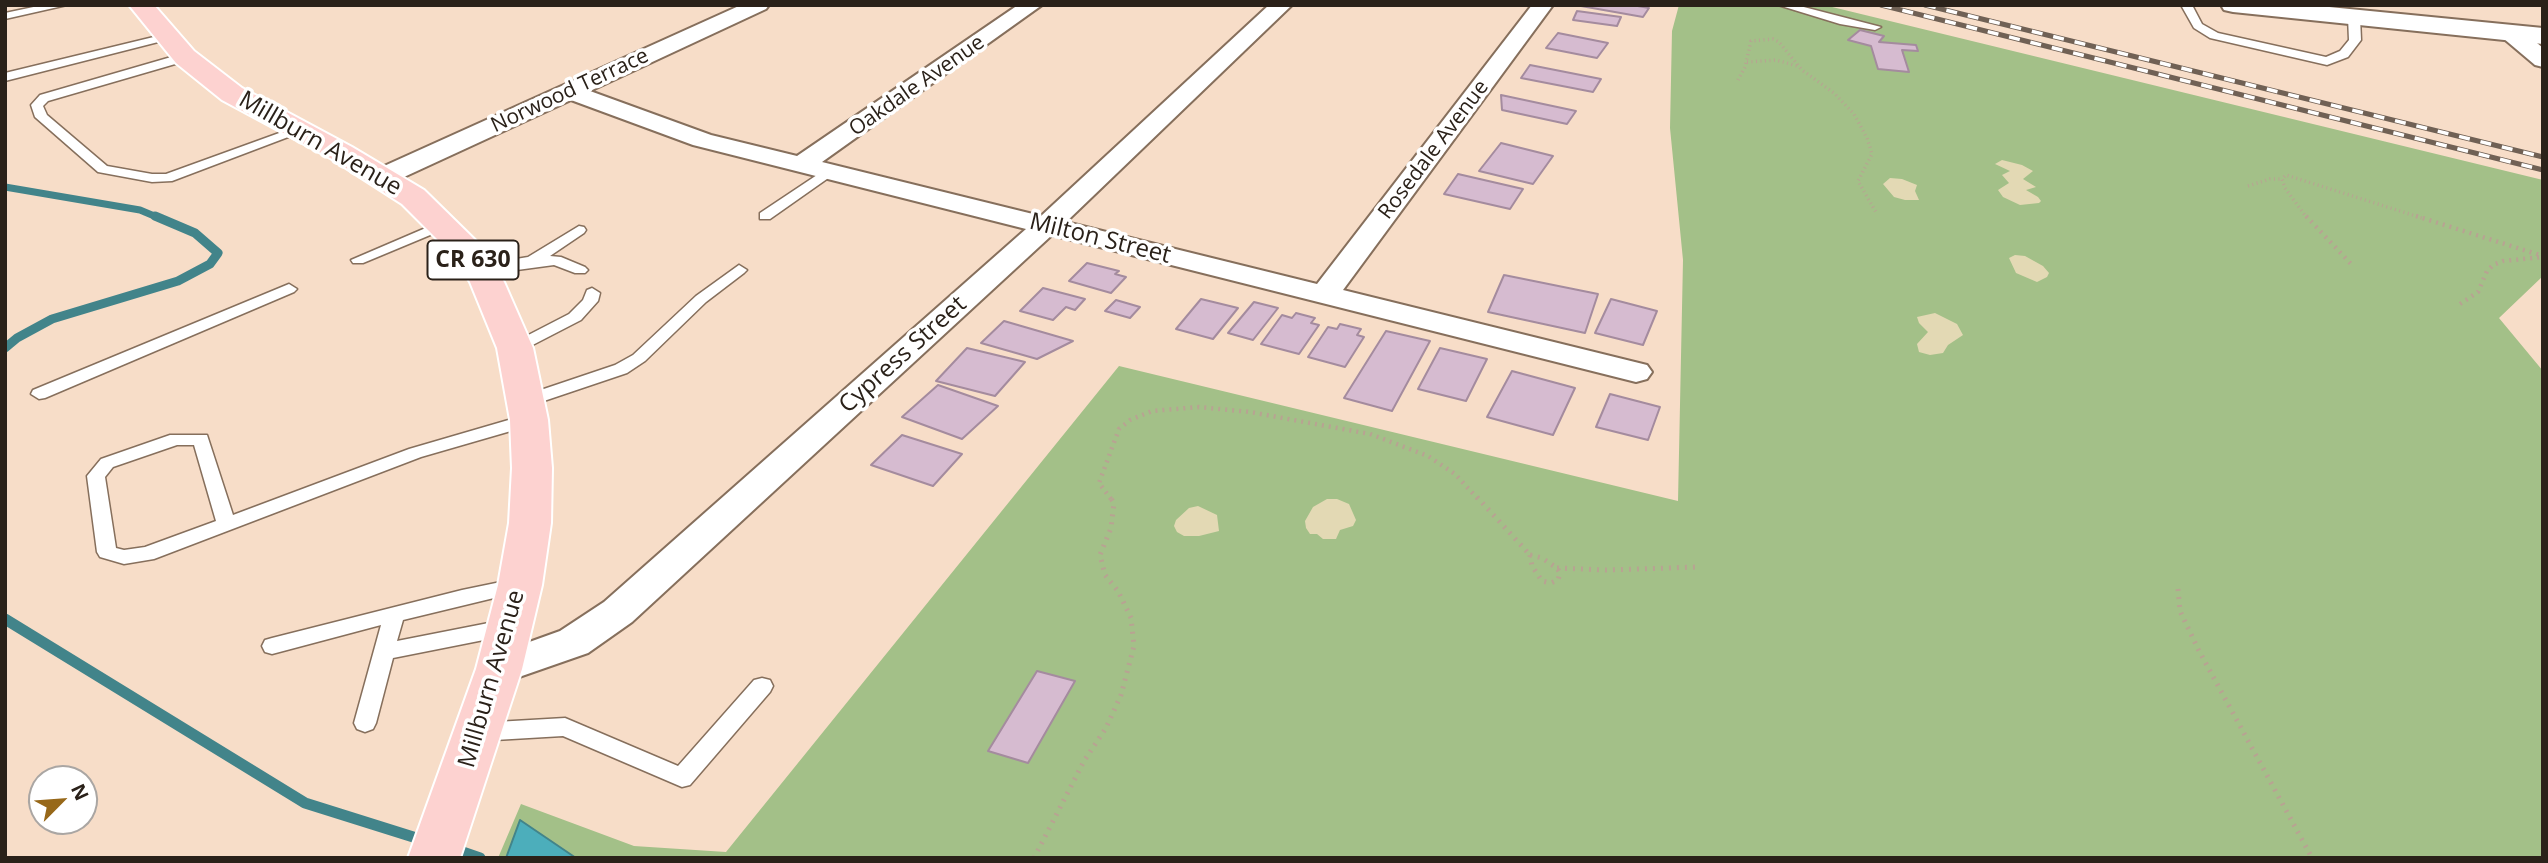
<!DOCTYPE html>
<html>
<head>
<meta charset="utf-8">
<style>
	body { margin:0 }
	#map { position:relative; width:2548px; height:863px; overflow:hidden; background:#f7ddc8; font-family:"Open Sans",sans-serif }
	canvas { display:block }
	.frame { position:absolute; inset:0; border:7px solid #2a2119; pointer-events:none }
	.north { position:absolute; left:28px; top:765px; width:70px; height:70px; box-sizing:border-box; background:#fff; border:2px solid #aaa6a3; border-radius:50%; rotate:65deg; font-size:19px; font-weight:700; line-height:28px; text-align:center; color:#2a2119 }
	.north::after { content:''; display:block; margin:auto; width:24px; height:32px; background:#976819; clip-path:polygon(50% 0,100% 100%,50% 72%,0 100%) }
</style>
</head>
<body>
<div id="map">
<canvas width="2548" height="863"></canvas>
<div class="frame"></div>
<div class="north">N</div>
</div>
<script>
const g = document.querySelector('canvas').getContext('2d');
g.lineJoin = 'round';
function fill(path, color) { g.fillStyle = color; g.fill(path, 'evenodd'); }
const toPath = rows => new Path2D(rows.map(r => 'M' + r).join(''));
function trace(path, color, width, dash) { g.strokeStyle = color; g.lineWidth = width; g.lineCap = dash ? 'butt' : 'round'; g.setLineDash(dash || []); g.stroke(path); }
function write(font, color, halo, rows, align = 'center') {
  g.font = font + ' "Open Sans",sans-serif'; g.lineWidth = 7; g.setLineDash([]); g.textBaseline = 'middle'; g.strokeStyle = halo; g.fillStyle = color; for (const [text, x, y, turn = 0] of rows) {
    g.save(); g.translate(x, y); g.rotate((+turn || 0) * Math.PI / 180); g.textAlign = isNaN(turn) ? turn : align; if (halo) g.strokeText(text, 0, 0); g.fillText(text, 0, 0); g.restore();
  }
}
fill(toPath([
	[1679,5,1824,5,2543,180,2543,276,2499,318,2543,371,2543,858,498,858,521,804,634,846,726,852,1119,366,1678,501,1683,260,1670,128,1672,31]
]), '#a3c088');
fill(toPath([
	[2002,160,2022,165,2033,171,2023,179,2036,187,2026,190,2038,197,2041,201,2039,203,2020,205,2003,197,1998,190,2009,183,2002,175,2010,171,1995,164],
	[1890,178,1902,179,1917,185,1915,191,1919,200,1905,200,1894,197,1883,184],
	[2015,255,2025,256,2043,266,2049,273,2047,277,2037,282,2016,273,2009,258],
	[1935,313,1957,324,1963,335,1948,345,1943,353,1930,355,1919,352,1917,344,1928,332,1919,323,1917,317],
	[1327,499,1337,499,1349,504,1356,520,1353,526,1340,530,1336,539,1323,539,1317,534,1310,534,1306,528,1305,521,1313,507],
	[1198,506,1217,515,1219,531,1199,536,1184,536,1177,532,1174,526,1176,520,1189,508]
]), '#e3d9b4');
const water = toPath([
	[520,820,576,858,506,858,520,820]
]);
fill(water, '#4caebb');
trace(water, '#42848a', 2);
trace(toPath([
	[5,187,140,210,159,218]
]), '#42848a', 7);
trace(toPath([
	[5,348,17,338,52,319,178,281,210,264,218,253,195,233,155,216]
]), '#42848a', 9);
trace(toPath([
	[5,619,305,803,426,841],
	[451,848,480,858]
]), '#42848a', 11);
const building = toPath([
	[1632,5,1649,8,1643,17,1581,6,1632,5],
	[1577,11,1621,17,1617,26,1573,20,1577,11],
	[1860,30,1884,36,1879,42,1916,45,1918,51,1902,50,1909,72,1878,69,1871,46,1848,40,1860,30],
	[1558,33,1608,43,1597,58,1546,48,1558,33],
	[1530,65,1601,79,1593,92,1521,78,1530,65],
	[1501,95,1576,111,1567,124,1502,110,1501,95],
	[1501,143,1553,156,1533,184,1479,171,1501,143],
	[1458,174,1523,189,1510,209,1444,194,1458,174],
	[1087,263,1119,271,1115,274,1126,277,1111,293,1069,281,1087,263],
	[1504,275,1598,294,1585,333,1488,312,1504,275],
	[1043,288,1085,299,1075,310,1066,307,1053,320,1020,311,1043,288],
	[1201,299,1238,308,1213,339,1176,329,1201,299],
	[1611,299,1657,311,1643,345,1595,333,1611,299],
	[1116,300,1140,307,1130,318,1105,311,1116,300],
	[1254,302,1278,308,1253,340,1228,333,1254,302],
	[1296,313,1315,318,1311,323,1319,325,1299,354,1261,344,1282,315,1292,318,1296,313],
	[1004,321,1073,341,1037,359,981,343,1004,321],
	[1340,324,1361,329,1357,335,1364,337,1345,367,1308,357,1328,327,1337,329,1340,324],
	[1386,331,1430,341,1392,411,1344,398,1386,331],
	[967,348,1025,362,995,396,936,381,967,348],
	[1440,348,1487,359,1466,401,1418,389,1440,348],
	[1512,371,1575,388,1553,435,1487,417,1512,371],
	[938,385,998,406,962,439,902,417,938,385],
	[1610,394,1660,407,1648,440,1596,427,1610,394],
	[902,435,962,454,933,486,871,465,902,435],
	[1037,671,1075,681,1028,763,988,751,1037,671]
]);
fill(building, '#d6bbd0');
trace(building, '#a48b9e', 2);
const service = toPath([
	[43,5,67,5,5,19,5,13,43,5],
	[1778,5,1796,5,1881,27,1875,30,1840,24,1778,5],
	[2181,5,2192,5,2202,24,2218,33,2326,57,2340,51,2349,40,2348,17,2354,14,2360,17,2361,40,2348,57,2327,65,2210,38,2194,28,2181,5],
	[166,34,170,35,170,39,5,81,5,73,166,34],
	[185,53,189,54,189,60,48,101,43,106,47,115,107,166,152,174,166,174,293,128,303,128,304,131,172,181,152,182,98,172,35,117,31,105,40,95,185,53],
	[829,167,836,171,834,174,770,219,760,219,760,213,829,167],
	[442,221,447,222,449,225,447,228,363,263,353,263,351,260,442,221],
	[579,226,584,227,586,230,584,233,550,256,561,257,585,267,588,270,585,273,575,273,554,265,480,275,472,270,480,265,528,257,579,226],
	[739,265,747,270,744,273,706,302,645,361,627,373,532,405,526,406,517,401,520,397,615,365,633,355,696,296,739,265],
	[289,284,297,289,294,292,45,398,39,399,31,394,33,390,289,284],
	[592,288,600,293,598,301,581,320,521,351,509,351,507,348,509,345,569,314,583,300,587,290,592,288],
	[529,414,538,420,535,424,421,457,154,559,124,564,100,557,97,552,87,476,101,459,170,435,207,435,233,515,409,449,529,414],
	[177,445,194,445,216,521,145,547,124,550,116,548,105,477,113,467,177,445],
	[520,578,527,580,530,585,527,590,403,620,397,641,509,619,516,622,519,627,516,632,509,635,393,658,376,723,373,729,365,732,357,729,354,723,381,625,272,654,265,652,262,646,265,640,272,638,462,590,520,578],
	[762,678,770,680,773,686,770,692,690,785,682,787,563,736,478,741,470,738,467,732,470,726,478,723,565,718,678,766,754,680,762,678]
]);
const minor = toPath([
	[741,5,769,5,766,9,590,91,711,135,797,156,1018,5,1042,5,822,162,1041,216,1269,5,1292,5,1066,222,1317,284,1532,5,1553,5,1343,290,1647,365,1652,372,1647,379,1636,382,1052,235,632,622,588,653,499,684,485,680,479,669,485,658,560,631,604,602,1026,229,693,145,571,100,391,183,382,185,373,183,369,177,373,171,741,5],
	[2511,26,2519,28,2543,48,2543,67,2535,65,2503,38,2500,33,2503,28,2511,26]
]);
const tertiary = toPath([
	[2221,5,2309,5,2543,28,2543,44,2233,12,2224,10,2221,5]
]);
const primary = toPath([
	[129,5,154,5,194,51,242,88,352,147,424,190,477,242,504,282,533,348,548,420,552,468,551,523,542,585,522,669,460,858,408,858,476,669,498,585,509,523,512,468,510,420,497,348,470,282,453,255,402,204,332,159,222,100,176,63,129,5]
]);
trace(service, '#866f5c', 3);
trace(minor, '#866f5c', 4);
trace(tertiary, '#866f5c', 4);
trace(primary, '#fff', 4);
trace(toPath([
	[1747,62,1776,60,1797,66],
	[1738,80,1745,67,1751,41,1773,39,1779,42,1802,70,1834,93,1854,114,1867,138,1872,154,1858,181,1877,214],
	[2248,186,2270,179,2282,179],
	[2307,218,2285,188,2282,179,2286,175,2422,218]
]), '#b8a392', 3.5, [1, 3.5]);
trace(toPath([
	[2306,216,2352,265],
	[2416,216,2543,256],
	[2460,304,2478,292,2487,271,2493,265,2503,261,2542,257],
	[1111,499,1099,483,1119,429,1130,420,1152,411,1199,407,1250,412,1370,434,1428,456,1455,474,1478,499]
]), '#b8a392', 4.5, [2, 5]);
trace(toPath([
	[1477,497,1530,555],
	[1530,555,1542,558,1557,568,1560,573,1558,580,1551,583,1542,581,1532,566,1530,555],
	[1557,568,1606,570,1698,567],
	[2178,589,2180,611,2198,649,2312,858],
	[1034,858,1084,761,1106,728,1121,695,1134,646,1131,618,1118,591,1105,575,1100,555,1111,528,1114,503,1110,497]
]), '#b8a392', 5, [2, 6]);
fill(service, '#fff');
fill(minor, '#fff');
fill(tertiary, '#fff');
fill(primary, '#fdd2d0');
const rail = toPath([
	[1881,5,2543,170],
	[1925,5,2543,157]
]);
trace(rail, '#706155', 5);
trace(rail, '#fff', 3.5, [11]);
write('21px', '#2a2119', '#fff', [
	["Oakdale Avenue",917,86,-35],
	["Norwood Terrace",570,91,-25],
	["Rosedale Avenue",1434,150,-53]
]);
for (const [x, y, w] of [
	[473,260,91]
]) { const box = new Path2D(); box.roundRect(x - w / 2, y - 19.5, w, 39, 5); g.fillStyle = '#fff'; g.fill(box); trace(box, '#2a2119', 2); }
write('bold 23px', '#2a2119', null, [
	["CR 630",473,260]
]);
write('24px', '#2a2119', '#fff', [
	["Millburn Avenue",320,144,30],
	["Milton Street",1100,239,14],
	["Cypress Street",903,355,-42],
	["Millburn Avenue",492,679,-74]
]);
</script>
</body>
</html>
